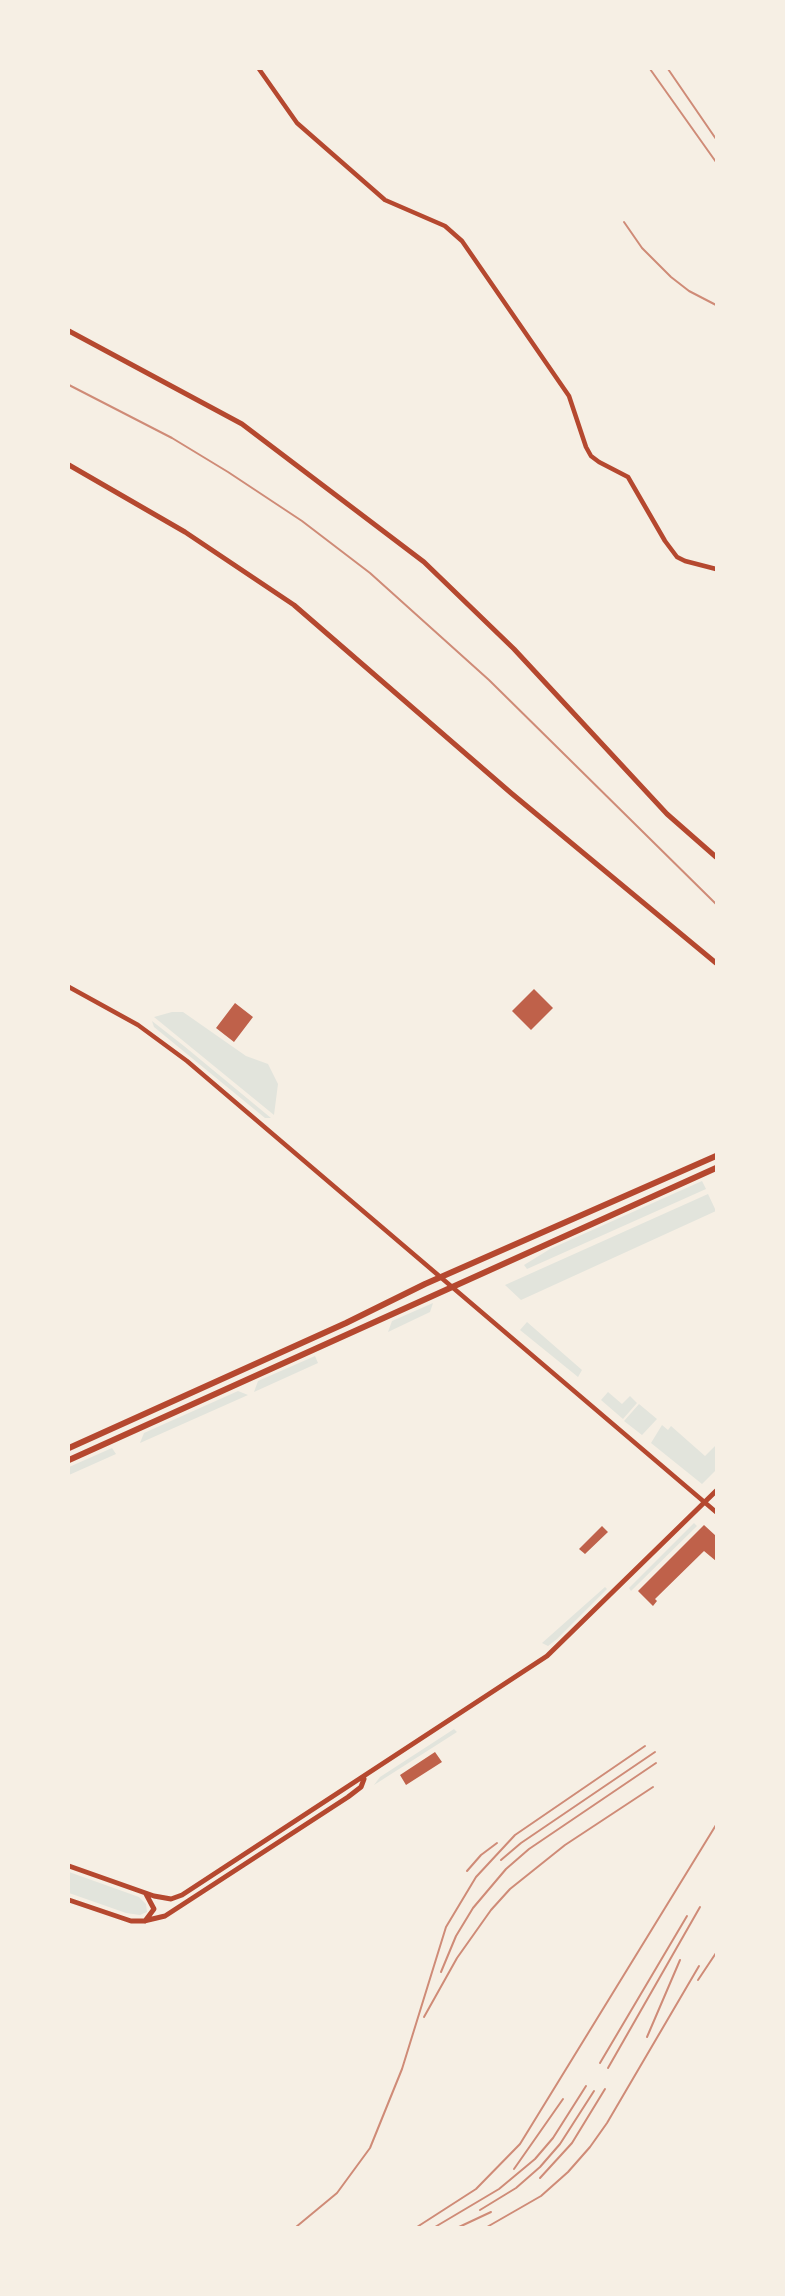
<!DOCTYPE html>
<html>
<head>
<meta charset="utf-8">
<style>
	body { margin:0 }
	#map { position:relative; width:785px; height:2296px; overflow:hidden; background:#f6efe4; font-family:Manrope,sans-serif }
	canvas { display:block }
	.frame { position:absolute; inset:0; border:70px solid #f6efe4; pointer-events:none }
</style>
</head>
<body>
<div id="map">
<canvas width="785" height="2296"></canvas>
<div class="frame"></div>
</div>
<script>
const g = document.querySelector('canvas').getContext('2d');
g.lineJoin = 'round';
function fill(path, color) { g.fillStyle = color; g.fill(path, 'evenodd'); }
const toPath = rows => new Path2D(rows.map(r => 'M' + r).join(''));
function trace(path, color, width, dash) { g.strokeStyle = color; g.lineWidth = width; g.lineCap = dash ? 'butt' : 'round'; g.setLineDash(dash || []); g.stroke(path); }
fill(toPath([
	[172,1012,183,1012,246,1056,268,1064,278,1084,274,1115,154,1017],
	[152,1021,184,1046,271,1118,265,1118,154,1027],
	[702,1181,706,1189,527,1269,524,1265,550,1249],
	[708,1194,716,1211,521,1300,505,1285],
	[433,1303,430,1312,388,1332,392,1321],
	[527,1322,582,1370,578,1377,520,1330],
	[315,1356,318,1363,254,1392,258,1381],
	[238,1391,248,1395,140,1443,144,1433],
	[608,1392,622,1404,630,1396,637,1403,623,1419,601,1400],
	[639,1404,657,1419,642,1435,624,1421],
	[662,1425,668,1430,671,1426,705,1456,716,1445,716,1470,702,1484,651,1443],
	[112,1448,116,1454,69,1475,69,1467],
	[694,1523,697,1526,631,1591,629,1588],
	[605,1587,607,1589,557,1639,548,1646,542,1643],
	[454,1729,457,1732,374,1785,380,1777],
	[69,1872,139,1897,146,1904,147,1912,140,1915,126,1913,69,1893]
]), '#e2e4dc');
fill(toPath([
	[534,989,553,1008,531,1030,512,1011],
	[235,1003,253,1017,234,1042,216,1028],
	[704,1525,716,1536,716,1561,704,1551,655,1599,657,1601,653,1606,638,1591],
	[602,1526,608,1532,585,1554,579,1549],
	[435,1752,442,1762,406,1785,400,1775]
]), '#bf614a');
trace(toPath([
	[259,69,297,123,385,200,445,226,462,241,569,396,586,447,591,456,599,462,628,477,665,541,677,557,685,561,716,569],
	[69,987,138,1025,187,1061,716,1512]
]), '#b5482f', 4.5);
trace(toPath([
	[69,331,242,424,424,562,514,649,667,814,716,857],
	[69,465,185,532,294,605,511,793,716,963],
	[69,1866,154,1896,171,1899,182,1895,547,1656,716,1491],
	[69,1900,131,1921,144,1921,165,1916,348,1797,361,1787,364,1779],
	[145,1921,154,1909,146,1894]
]), '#b5482f', 5);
trace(toPath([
	[69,1448,346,1323,425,1284,716,1156],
	[69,1460,716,1168]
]), '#b5482f', 6);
trace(toPath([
	[650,69,716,162],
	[668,69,716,139],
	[624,222,642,248,671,277,689,291,716,305],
	[69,385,172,438,228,472,302,521,370,573,489,680,716,904],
	[501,1860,521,1843,655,1752],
	[467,1871,481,1855,497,1843],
	[441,1972,456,1936,473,1908,506,1869,529,1849,656,1763],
	[698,1980,716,1953],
	[424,2017,457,1958,491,1910,510,1889,565,1845,653,1787],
	[647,2037,680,1960],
	[600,2063,687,1916],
	[608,2068,700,1907],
	[514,2169,563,2099],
	[540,2178,572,2143,605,2089],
	[480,2210,516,2188,540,2167,560,2144,594,2091],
	[296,2227,337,2193,370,2148,402,2069,446,1927,476,1877,515,1835,645,1746],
	[417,2227,476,2189,520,2144,716,1825],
	[435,2227,499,2189,535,2159,553,2138,586,2086],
	[459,2227,491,2212],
	[487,2227,541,2196,568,2172,590,2147,607,2123,699,1966]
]), '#cf8b77', 2);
</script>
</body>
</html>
